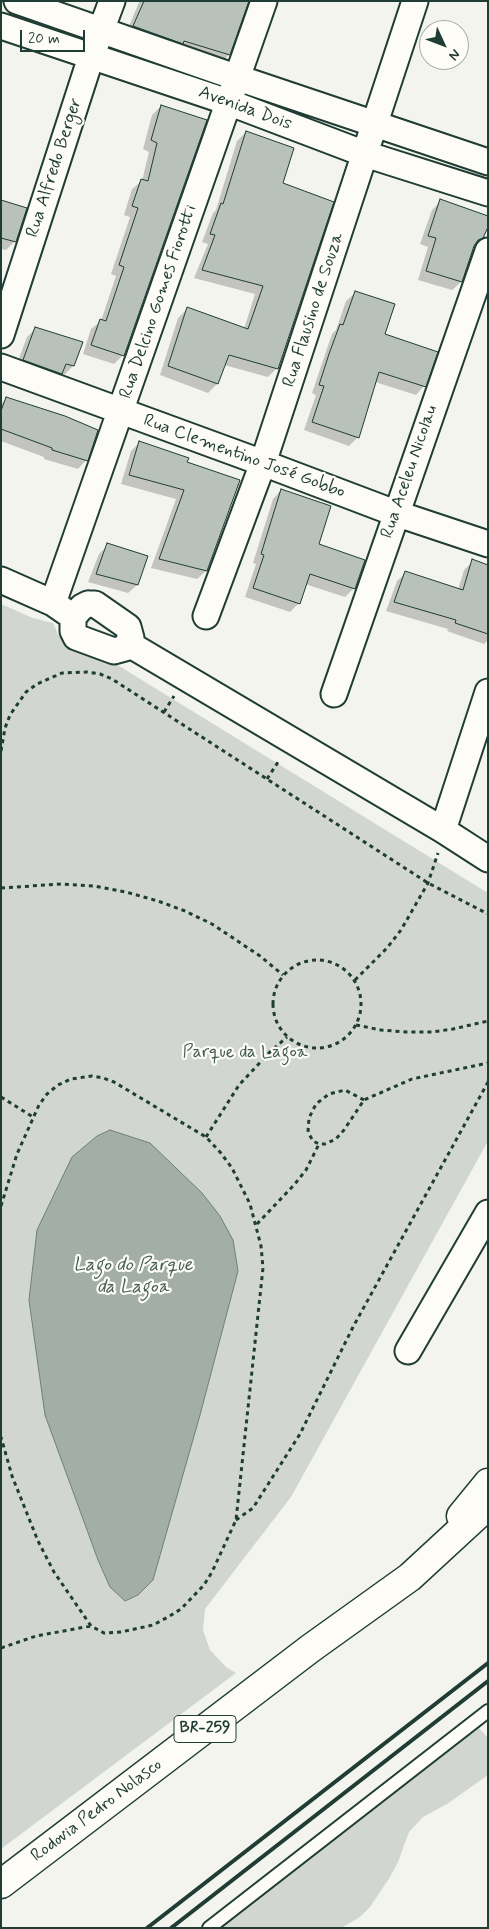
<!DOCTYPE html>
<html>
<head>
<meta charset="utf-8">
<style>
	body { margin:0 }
	#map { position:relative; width:489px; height:1929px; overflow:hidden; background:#f4f4ef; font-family:Mynerve,sans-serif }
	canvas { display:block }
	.frame { position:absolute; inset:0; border:2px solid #1f3d34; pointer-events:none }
	.north { position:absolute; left:419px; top:20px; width:50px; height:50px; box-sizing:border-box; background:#fdfcf7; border:1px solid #a4b0a9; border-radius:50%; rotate:133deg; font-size:14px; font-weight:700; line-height:20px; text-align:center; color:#1f3d34 }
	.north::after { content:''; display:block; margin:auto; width:18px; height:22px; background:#1f3d34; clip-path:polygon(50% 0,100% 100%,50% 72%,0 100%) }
	.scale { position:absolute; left:20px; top:30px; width:65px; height:22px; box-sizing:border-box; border:2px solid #1f3d34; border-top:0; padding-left:6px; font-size:15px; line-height:18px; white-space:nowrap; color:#1f3d34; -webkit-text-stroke:4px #fdfcf7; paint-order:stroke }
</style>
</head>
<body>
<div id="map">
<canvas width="489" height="1929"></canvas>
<div class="frame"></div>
<div class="north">N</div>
<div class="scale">20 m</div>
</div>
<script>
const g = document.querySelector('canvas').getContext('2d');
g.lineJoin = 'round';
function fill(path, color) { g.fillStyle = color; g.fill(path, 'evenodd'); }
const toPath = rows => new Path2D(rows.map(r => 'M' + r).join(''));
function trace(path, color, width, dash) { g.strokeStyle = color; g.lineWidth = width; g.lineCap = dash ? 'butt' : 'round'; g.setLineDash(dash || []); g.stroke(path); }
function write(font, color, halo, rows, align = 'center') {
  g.font = font + ' Mynerve,sans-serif'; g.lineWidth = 4.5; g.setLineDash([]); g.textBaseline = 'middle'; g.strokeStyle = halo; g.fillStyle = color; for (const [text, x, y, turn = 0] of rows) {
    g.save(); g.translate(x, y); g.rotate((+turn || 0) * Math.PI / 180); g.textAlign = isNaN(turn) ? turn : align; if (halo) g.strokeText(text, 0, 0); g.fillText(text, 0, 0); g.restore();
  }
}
fill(toPath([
	[1,604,33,618,53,623,58,634,75,651,98,660,111,661,488,893,488,1141,291,1497,205,1609,203,1630,210,1650,226,1667,236,1673,1,1849],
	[471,1719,488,1738,488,1775,447,1804,423,1817,409,1832,398,1862,390,1877,370,1907,360,1917,341,1928,217,1928]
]), '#d1d6d1');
const water = toPath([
	[110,1130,150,1143,202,1193,220,1216,233,1240,238,1271,200,1415,153,1580,138,1595,125,1601,110,1587,98,1560,45,1415,29,1300,37,1230,72,1157,97,1136,110,1130]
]);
fill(water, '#a3aea7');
trace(water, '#6e8179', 1);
fill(toPath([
	[247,1,229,55,219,64,125,36,139,2,138,1],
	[161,106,206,121,123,355,114,364,83,354,91,329,101,321,116,276,111,274,130,217,124,215,132,189,142,181,149,152,143,149,152,115],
	[246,132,281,184,277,368,268,377,224,365,217,384,208,393,160,375,178,318,187,309,244,329,255,294,194,278,208,244,202,242,213,213,216,210,237,141],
	[1,201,15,241,6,250,1,249],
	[441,201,482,237,473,246,461,282,452,290,418,280,428,247,420,244,432,210],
	[355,293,384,335,424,386,416,395,375,382,358,437,349,446,304,430,316,395,312,393,332,334,336,330,346,301],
	[36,328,73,366,64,375,61,374,52,382,15,369,27,337],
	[6,399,86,460,78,469,44,459,44,457,1,441,1,404],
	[140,442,185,463,206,571,197,579,151,568,176,499,121,484,131,451],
	[281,490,317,545,354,588,345,597,305,584,299,603,290,612,245,597,256,564,253,563,273,499],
	[108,545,137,585,128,593,88,582,99,554],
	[473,561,488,566,488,640,484,644,447,631,448,629,386,611,397,581,406,573,458,590,464,570]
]), '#0003');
const building = toPath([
	[144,1,249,1,230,55,184,41,183,44,133,26,144,1],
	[161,105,207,120,124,356,91,345,100,319,106,321,124,267,119,265,138,208,132,206,141,179,148,181,157,143,151,140,161,105],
	[246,131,294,148,283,183,334,202,278,369,229,355,218,384,168,366,187,307,248,329,263,286,202,270,215,235,210,234,221,203,223,204,246,131],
	[440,199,488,216,488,227,483,238,478,240,474,246,462,282,426,271,436,238,428,236,440,199],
	[1,200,27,208,16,242,1,238,1,200],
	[355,291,395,304,385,334,438,352,426,387,379,372,359,438,312,422,324,386,319,385,329,354,340,324,343,325,355,291],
	[35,327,83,342,74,366,66,364,62,374,23,360,35,327],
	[6,397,65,416,98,430,88,461,52,450,52,448,1,429,1,411,6,397],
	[139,441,189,458,187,462,240,480,207,571,159,559,184,490,129,475,139,441],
	[281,489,331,506,319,544,365,560,355,589,310,574,300,604,253,588,264,555,261,554,281,489],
	[107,543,148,556,138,585,96,574,107,543],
	[472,559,488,565,488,634,455,623,456,620,394,602,405,571,463,590,472,559]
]);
fill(building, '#b9c1bb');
trace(building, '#1f3d34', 1);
const service = toPath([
	[209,1928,488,1711]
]);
const minor = toPath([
	[17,1,238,78,488,162],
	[1,26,228,102,365,154,488,193],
	[1,335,91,57,112,1],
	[1,367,263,463,395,513,488,544],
	[1,580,53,603,66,612],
	[53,603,264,1],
	[88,604,95,604,128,627,131,638,125,648,114,651,76,637,73,631,73,617,82,607,88,604],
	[206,616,263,463,415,1],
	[129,644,443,830,488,859],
	[334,694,488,251],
	[443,830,488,692],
	[408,1351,488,1213]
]);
const trunk = toPath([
	[461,1516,488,1483],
	[1,1884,311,1648,410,1577,488,1505]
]);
trace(service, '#1f3d34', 16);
trace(minor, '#1f3d34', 29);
trace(trunk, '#1f3d34', 31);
trace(toPath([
	[164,712,174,696],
	[1,751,5,728,10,715,26,692,37,684,62,673,87,672,100,674,112,679,428,883,488,914],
	[267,779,280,759],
	[1,888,61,884,94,886,126,892,158,901,185,911,212,924,260,956,283,975],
	'273 1004a44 44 0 1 1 88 0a44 44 0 1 1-88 0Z',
	[355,980,387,948,401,930,428,883,438,853],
	[356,1025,381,1030,406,1032,432,1032,453,1029,488,1021],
	[1,1097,33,1117],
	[364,1100,345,1090,329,1094,316,1104,309,1118,308,1132,313,1141,319,1144,325,1144,336,1139,344,1130,364,1100,412,1079,488,1063],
	[206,1137,239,1085,270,1052,287,1037],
	[1,1206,17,1154,39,1105,47,1094,58,1085,71,1079,92,1076,103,1078,114,1082,206,1137,220,1152,232,1168,250,1204,261,1246,263,1268,236,1520,212,1572,204,1585,181,1609,168,1617,153,1625,121,1632,104,1633,91,1626,54,1572,38,1541,12,1476,1,1437],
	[257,1224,294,1185,306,1170,319,1144],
	[236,1520,253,1508,300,1434,353,1327,488,1082],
	[1,1648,36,1636,91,1626]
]), '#1f3d34', 3, [4, 4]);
trace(service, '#fdfcf7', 12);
trace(minor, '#fdfcf7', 25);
trace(trunk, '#fdfcf7', 28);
trace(toPath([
	[147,1928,488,1663],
	[171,1928,488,1681]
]), '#1f3d34', 4);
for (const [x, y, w] of [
	[205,1729,62]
]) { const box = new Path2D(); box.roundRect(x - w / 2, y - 13.5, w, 27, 4); g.fillStyle = '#fdfcf7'; g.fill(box); trace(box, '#1f3d34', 1); }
write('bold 16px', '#1f3d34', null, [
	["BR-259",205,1729]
]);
write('18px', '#1f3d34', '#fdfcf7', [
	["Avenida Dois",245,109,20],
	["Rua Alfredo Berger",55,168,-72],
	["Rua Delcino Gomes Fiorotti",159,302,-71],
	["Rua Flausino de Souza",314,310,-72],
	["Rua Clementino José Gobbo",244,457,20],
	["Rua Aceleu Nicolau",410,472,-71],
	["Rodovia Pedro Nolasco",97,1811,-37]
]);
write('18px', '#435c53', '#fdfcf7', [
	["Parque da Lagoa",245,1053]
]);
write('italic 19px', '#475f56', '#fdfcf7', [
	["Lago do Parque",133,1266],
	["da Lagoa",133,1288]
]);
</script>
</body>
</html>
